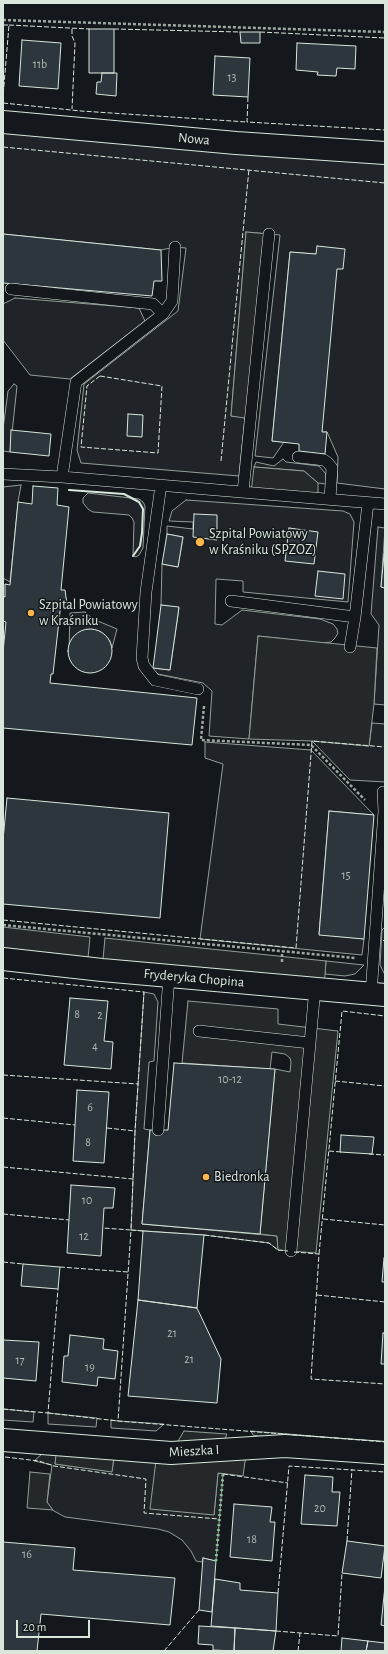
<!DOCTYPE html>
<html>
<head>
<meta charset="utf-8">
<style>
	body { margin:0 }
	#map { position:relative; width:388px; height:1654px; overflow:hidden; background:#14181c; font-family:"Alegreya Sans",sans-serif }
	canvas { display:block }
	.frame { position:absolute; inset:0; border:4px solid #d8e6dc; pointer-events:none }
	.scale { position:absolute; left:16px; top:1620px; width:74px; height:18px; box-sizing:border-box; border:2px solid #d8e6dc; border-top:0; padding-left:5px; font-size:12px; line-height:14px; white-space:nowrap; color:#d8e6dc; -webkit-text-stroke:3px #14181c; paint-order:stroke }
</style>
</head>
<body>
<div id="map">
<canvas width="388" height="1654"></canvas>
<div class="frame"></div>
<div class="scale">20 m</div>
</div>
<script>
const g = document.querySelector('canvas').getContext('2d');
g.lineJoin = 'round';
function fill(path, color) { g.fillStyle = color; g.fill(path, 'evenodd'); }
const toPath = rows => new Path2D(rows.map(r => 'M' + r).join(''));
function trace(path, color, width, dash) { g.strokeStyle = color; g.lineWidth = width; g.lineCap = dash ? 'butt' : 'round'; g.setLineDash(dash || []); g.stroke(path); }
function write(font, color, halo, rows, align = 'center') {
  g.font = font + ' "Alegreya Sans",sans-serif'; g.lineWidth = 3; g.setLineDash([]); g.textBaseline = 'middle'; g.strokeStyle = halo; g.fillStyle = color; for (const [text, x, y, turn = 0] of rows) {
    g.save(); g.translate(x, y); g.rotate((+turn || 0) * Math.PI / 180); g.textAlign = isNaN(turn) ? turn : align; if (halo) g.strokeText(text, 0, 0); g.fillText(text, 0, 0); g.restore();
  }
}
const green = toPath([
	[3,132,385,164,385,489,337,483,338,457,327,432,322,432,316,254,290,252,272,441,284,442,273,458,255,456,280,235,246,232,231,416,245,417,239,476,81,463,77,450,84,384,178,311,186,248,175,247,161,250,3,234,3,132],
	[15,298,139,308,145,321,70,379,30,375,3,340,3,304,15,298],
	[14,384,17,386,10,452,3,451,3,429,8,391,14,384],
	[283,459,286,462,319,466,326,474,326,484,318,483,304,471,254,467,256,462,274,466,283,459],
	[21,485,18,502,10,582,3,578,3,487,21,485],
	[88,493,139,499,143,502,145,506,143,548,139,555,136,557,133,556,134,522,132,518,129,515,93,512,89,510,83,503,83,498,88,493],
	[186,500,343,511,350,514,354,522,348,602,243,592,243,581,216,579,215,624,222,625,242,610,320,619,333,624,337,629,338,633,335,638,331,642,321,643,258,636,249,739,209,736,212,691,203,683,158,674,153,670,153,668,170,670,179,608,161,605,162,564,178,567,183,537,167,534,167,526,193,529,193,522,169,521,172,511,186,500],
	[378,527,385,528,381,587,385,588,385,705,374,704,379,625,371,614,378,527],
	[85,612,93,619,117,629,112,648,110,641,105,635,99,631,92,630,85,630,74,637,69,650,70,613,85,612],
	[372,723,385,724,385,782,350,780,312,741,369,746,372,723],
	[205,742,311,750,374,815,329,811,319,934,364,939,362,955,200,939,223,764,205,758,205,742],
	[385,927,385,975,380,965,382,930,385,927],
	[326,961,364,965,355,974,345,976,325,974,326,961],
	[144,992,154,994,158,1002,154,1061,149,1062,144,1129,150,1130,142,1224,277,1236,278,1250,269,1243,204,1235,131,1230,135,1131,144,992],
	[3,1409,34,1412,33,1422,3,1420,3,1409],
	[48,1413,97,1418,96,1427,48,1424,48,1413],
	[111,1420,118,1421,164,1424,156,1431,111,1428,111,1420],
	[251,1431,385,1442,385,1445,258,1436,253,1435,251,1431],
	[57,1452,55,1464,112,1471,114,1457,156,1460,214,1515,218,1473,223,1474,216,1561,203,1558,202,1562,196,1561,191,1551,182,1540,169,1532,158,1529,65,1517,54,1511,49,1507,47,1502,52,1465,34,1461,42,1454,57,1452]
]);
fill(green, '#202428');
trace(green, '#939e99', 1);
const parking = toPath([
	[246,232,269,234,251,419,231,416,246,232],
	[254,467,304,471,318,483,318,499,251,493,254,467],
	[258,636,377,648,374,704,369,746,312,741,249,739,258,636],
	[3,927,90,937,87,968,3,959,3,927],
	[105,938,326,961,324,989,102,970,105,938],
	[188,1001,278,1009,278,1024,338,1031,316,1253,278,1250,277,1236,260,1234,275,1069,290,1072,291,1062,290,1058,285,1054,272,1052,270,1069,182,1063,188,1001],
	[184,1431,227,1434,221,1449,247,1448,243,1476,218,1473,214,1515,150,1509,157,1452,171,1453,184,1431],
	[57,1445,115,1449,112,1472,55,1464,57,1445],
	[30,1472,50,1474,47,1502,53,1510,27,1508,30,1472]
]);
fill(parking, '#24282b');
trace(parking, '#939e99', 1);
const building = toPath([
	[89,29,114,29,114,73,89,73,89,29],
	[240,32,260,32,260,43,241,43,240,32],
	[22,40,61,43,58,89,19,86,22,40],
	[297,43,356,46,355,69,337,68,336,76,317,75,318,72,296,70,297,43],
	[215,56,250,58,248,97,213,95,215,56],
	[102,73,117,73,116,96,96,94,97,82,101,82,102,73],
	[3,234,161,250,162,281,154,281,152,296,3,283,3,234],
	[317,246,345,249,343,269,337,269,322,432,327,432,325,454,299,451,299,444,272,441,290,252,316,254,317,246],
	[128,414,143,415,142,437,127,436,128,414],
	[11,430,51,434,49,456,10,452,11,430],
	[33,486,58,488,57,505,69,507,61,590,65,590,67,604,61,603,53,674,51,674,50,683,197,698,192,745,3,728,3,652,6,622,3,621,3,596,5,597,5,584,10,585,18,502,32,504,33,486],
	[194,514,217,515,217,540,193,537,194,514],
	[289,528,318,532,314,564,285,561,289,528],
	[167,534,183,537,178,567,162,564,167,534],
	[384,554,385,554,385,588,381,587,384,554],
	[318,571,345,574,343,599,315,596,318,571],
	[161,605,179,607,170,670,153,668,161,605],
	'68 651a22 22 0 1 1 44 0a22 22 0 1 1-44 0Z',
	[7,798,169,813,160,918,3,904,3,840,7,798],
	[329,811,374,815,364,939,319,935,329,811],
	[70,998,108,1001,104,1041,113,1042,111,1069,64,1065,70,998],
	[174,1063,275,1069,260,1234,142,1224,150,1130,168,1130,174,1063],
	[77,1090,109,1092,104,1163,73,1161,77,1090],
	[341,1135,374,1137,372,1154,340,1152,341,1135],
	[71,1185,115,1188,113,1208,104,1208,101,1256,67,1253,71,1185],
	[143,1231,204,1235,197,1308,138,1300,143,1231],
	[384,1258,385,1258,385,1282,382,1282,384,1258],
	[23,1264,60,1267,58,1289,21,1286,23,1264],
	[138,1300,197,1308,221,1359,217,1403,128,1396,138,1300],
	[383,1333,385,1333,385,1364,381,1364,383,1333],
	[70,1335,104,1339,103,1349,118,1351,115,1379,98,1377,97,1386,62,1382,64,1356,68,1356,70,1335],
	[3,1340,39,1342,36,1381,3,1378,3,1340],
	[305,1475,333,1477,332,1492,340,1492,337,1526,301,1524,305,1475],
	[234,1504,272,1507,270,1522,275,1522,272,1561,230,1557,234,1504],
	[347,1541,385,1546,381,1578,342,1573,347,1541],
	[3,1542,75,1548,73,1570,175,1578,170,1625,41,1614,37,1651,3,1651,3,1542],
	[203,1558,216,1561,212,1612,199,1610,203,1558],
	[215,1579,240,1583,240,1590,278,1593,276,1631,211,1626,215,1579],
	[385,1586,385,1626,381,1625,385,1586],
	[199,1626,235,1628,234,1651,213,1650,213,1645,198,1644,199,1626],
	[235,1628,276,1631,273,1651,234,1651,235,1628],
	[342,1638,368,1641,366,1651,341,1651,342,1638],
	[368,1641,385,1643,385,1651,366,1651,368,1641]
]);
fill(building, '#2c363c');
trace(building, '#d8e6dc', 1);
const service = toPath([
	[11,289,153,304,163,314],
	[298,457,316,459,324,460,328,463,332,468,330,499],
	[3,474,62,477,385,504],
	[62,477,76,382,163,314,172,301,175,247],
	[161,485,146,592,142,658,144,666,155,680,198,689],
	[243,492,269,234],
	[231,601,355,617],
	[350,647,355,617,368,503],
	[371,994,384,811,383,792],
	[199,1031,310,1043],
	[158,1130,169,976],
	[291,1251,315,988]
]);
const minor = toPath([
	[3,122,236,143,385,153],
	[3,959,102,970,385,995],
	[3,1440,171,1453,285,1446,385,1453]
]);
trace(service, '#d8e6dc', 12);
trace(minor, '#d8e6dc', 24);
trace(toPath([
	[3,20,385,32],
	[204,706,201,740,311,745,365,800],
	[3,925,355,958],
	[282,962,282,952]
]), '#9da8a2', 2.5, [3, 2]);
trace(service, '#14181c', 11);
trace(minor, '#14181c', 22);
trace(toPath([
	[216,1561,223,1474]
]), '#8ac095', 3, [2, 3]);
trace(toPath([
	[3,25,9,25,3,97],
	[9,25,89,29],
	[72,29,72,36,75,43,72,109],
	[114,29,240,32],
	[260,32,385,38],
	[248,97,247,122,385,130],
	[3,103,81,111,247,122],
	[3,147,385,183],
	[100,376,162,386,158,453,81,447,87,386,100,376],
	[221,461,249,169],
	[3,920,296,948,312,741,385,747],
	[383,940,385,942],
	[3,978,144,992,135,1131],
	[3,1075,138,1084],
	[335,1081,385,1086],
	[3,1118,75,1125],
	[107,1128,135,1131,133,1179],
	[329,1151,341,1152],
	[369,1154,385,1155],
	[3,1167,133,1179,131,1230,103,1228],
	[3,1214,69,1220],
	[323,1219,385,1225],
	[143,1231,131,1230,118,1421,385,1442],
	[204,1235,269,1243,278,1250,288,1251],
	[294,1252,319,1254,311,1379,385,1384],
	[319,1254,342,1011,385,1016],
	[3,1262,23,1264],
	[60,1267,128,1272],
	[317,1295,385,1302],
	[3,1409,48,1413,58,1289],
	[48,1413,118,1421],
	[5,1457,39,1461,54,1466,146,1479,144,1513,219,1519],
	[223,1474,288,1483],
	[347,1541,352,1469],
	[278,1593,289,1466,385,1472],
	[276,1631,338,1636,342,1573],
	[164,1651,199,1610],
	[298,1651,300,1633]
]), '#d8e6dc', 1, [5, 2]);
trace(toPath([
	[69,490,124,494,139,502,143,509,142,533,140,546,133,556]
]), '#d8e6dc', 2);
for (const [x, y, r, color] of [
	[200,542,5,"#ffb74d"],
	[31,613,4,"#ffb74d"],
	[206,1177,4,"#ffb74d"]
]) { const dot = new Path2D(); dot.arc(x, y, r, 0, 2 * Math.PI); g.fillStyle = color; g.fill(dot); trace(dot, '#14181c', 1.5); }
write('12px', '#adbab4', null, [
	["11b",40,64],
	["13",232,77],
	["15",346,875],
	["8",77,1014],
	["2",100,1015],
	["4",95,1046],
	["10-12",230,1079],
	["6",90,1107],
	["8",88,1142],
	["10",87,1200],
	["12",84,1236],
	["21",172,1333],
	["21",189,1359],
	["17",20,1360],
	["19",90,1367],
	["20",320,1508],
	["18",252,1539],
	["16",27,1554]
]);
write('14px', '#d8e6dc', '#14181c', [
	["Nowa",194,139,5],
	["Fryderyka Chopina",194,978,5],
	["Mieszka I",194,1451,-3]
]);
write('14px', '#d8e6dc', '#14181c', [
	["Szpital Powiatowy",209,534],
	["w Kraśniku (SPZOZ)",209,550],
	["Szpital Powiatowy",39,605],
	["w Kraśniku",39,621],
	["Biedronka",214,1177]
], 'left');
</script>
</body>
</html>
